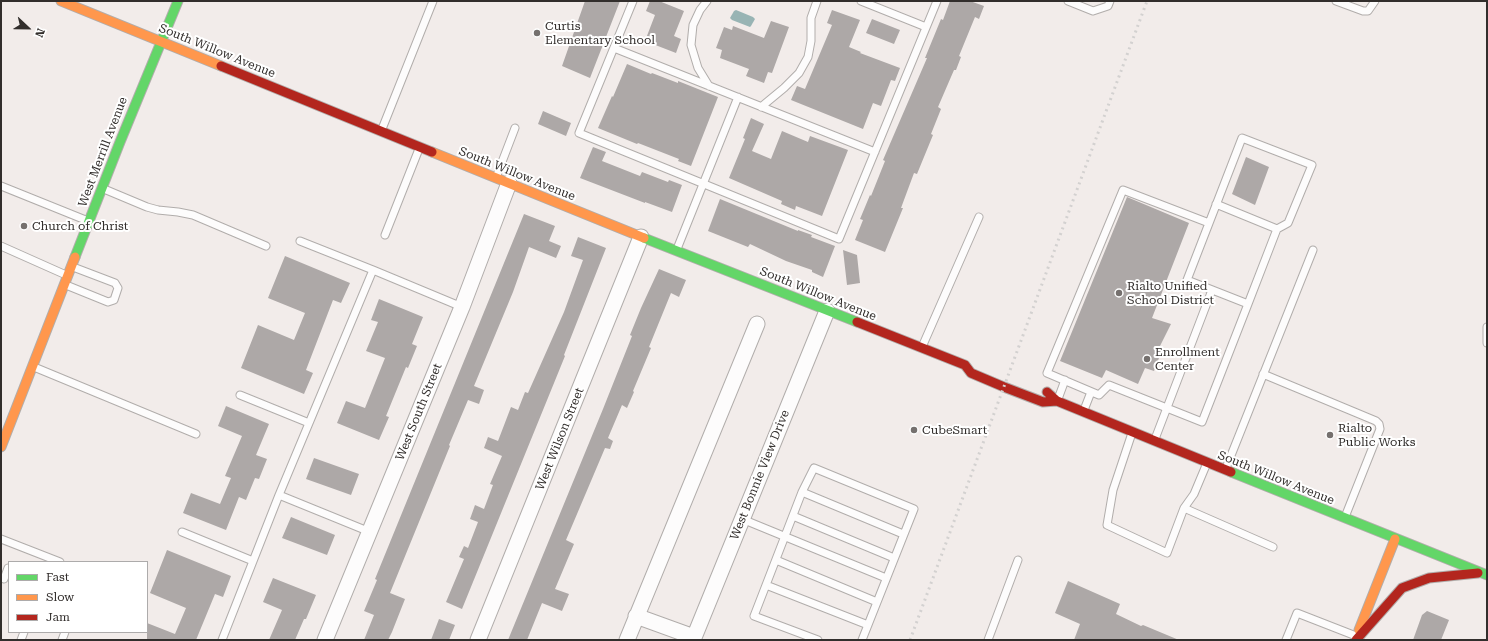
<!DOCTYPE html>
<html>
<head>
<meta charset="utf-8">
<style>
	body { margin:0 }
	#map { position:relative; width:1488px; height:641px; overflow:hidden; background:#f2ecea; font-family:"Roboto Serif",serif }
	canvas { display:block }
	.frame { position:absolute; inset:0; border:2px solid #322e2c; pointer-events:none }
	.legend { position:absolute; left:8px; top:561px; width:140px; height:72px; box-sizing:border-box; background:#fff; border:1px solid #adabab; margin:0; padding:5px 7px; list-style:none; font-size:12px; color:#322e2c }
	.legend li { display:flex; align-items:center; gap:8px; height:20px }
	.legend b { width:20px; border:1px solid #adabab }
	.north { position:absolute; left:8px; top:8px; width:40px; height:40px; -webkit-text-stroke:3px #fff; paint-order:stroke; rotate:112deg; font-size:11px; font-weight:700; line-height:16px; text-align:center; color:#322e2c }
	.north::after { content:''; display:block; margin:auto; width:14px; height:18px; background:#322e2c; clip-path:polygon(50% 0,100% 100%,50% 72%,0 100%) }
</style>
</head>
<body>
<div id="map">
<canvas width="1488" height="641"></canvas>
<div class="frame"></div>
<ul class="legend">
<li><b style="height:5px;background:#63d668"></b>Fast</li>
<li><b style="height:5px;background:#ff974d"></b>Slow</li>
<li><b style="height:5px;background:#b3261e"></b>Jam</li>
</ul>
<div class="north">N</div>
</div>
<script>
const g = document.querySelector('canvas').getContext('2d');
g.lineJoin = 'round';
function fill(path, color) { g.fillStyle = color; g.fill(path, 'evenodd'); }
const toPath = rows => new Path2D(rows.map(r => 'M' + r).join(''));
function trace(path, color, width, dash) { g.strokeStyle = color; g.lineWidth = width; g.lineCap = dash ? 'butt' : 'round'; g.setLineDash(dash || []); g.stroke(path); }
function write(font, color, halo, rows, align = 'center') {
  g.font = font + ' "Roboto Serif",serif'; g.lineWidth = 4; g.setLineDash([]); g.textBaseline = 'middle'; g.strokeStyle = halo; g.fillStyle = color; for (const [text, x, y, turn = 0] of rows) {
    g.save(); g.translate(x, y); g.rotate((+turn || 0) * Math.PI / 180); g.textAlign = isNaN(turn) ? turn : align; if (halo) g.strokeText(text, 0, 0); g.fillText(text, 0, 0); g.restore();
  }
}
fill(toPath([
	[736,10,753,17,755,19,751,26,750,27,732,20,730,18,734,11]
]), '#98b4b4');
fill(toPath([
	[585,1,620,1,590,78,562,66],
	[650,1,659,1,684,11,674,36,681,39,676,53,645,41,655,15,646,11],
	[950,1,970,1,984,6,979,19,975,17,959,56,961,57,956,70,954,70,938,107,941,109,931,134,933,135,917,174,914,173,901,208,903,208,885,252,855,240,863,220,860,219,870,195,871,196,885,161,883,160,927,58,925,58,941,19,943,20],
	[832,10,860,20,849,47,861,52,860,53,900,68,895,81,891,80,881,106,873,103,863,129,791,100,797,86,805,89,832,25,827,23],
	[872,19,900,30,894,44,866,33],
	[771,21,789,27,772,73,768,72,764,83,746,76,749,69,720,58,722,50,716,48,724,27,732,30,733,26,764,38],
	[627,64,651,74,652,73,678,83,678,81,718,97,691,166,678,161,679,159,638,143,637,144,598,128,612,96,613,97],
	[543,111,571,123,566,136,538,124],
	[751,118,764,124,752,151,771,159,782,131,808,142,810,136,848,150,822,216,796,206,795,210,781,204,782,201,729,178,745,139,743,138],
	[593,147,606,152,602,161,640,176,642,172,668,182,669,180,682,185,672,212,645,202,645,203,580,178],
	[1246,157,1269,167,1255,205,1232,194],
	[1127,197,1189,223,1152,318,1171,324,1159,348,1162,350,1154,371,1145,368,1138,384,1106,370,1102,378,1060,361],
	[720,199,798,231,798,230,812,235,811,237,835,246,823,277,812,272,812,270,786,261,750,244,748,247,708,231],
	[524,214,555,226,549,241,561,246,556,258,529,247,513,292,474,386,484,390,479,404,468,400,449,445,450,446,390,593,405,599,392,632,388,640,364,640,374,615,364,611,377,580,375,579],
	[578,237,606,248,564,355,565,356,462,609,446,602,464,559,459,557,464,546,468,548,478,522,470,519,475,505,484,509,493,485,490,484,502,456,484,448,488,437,498,441,511,407,518,410,525,392,528,393,564,312,583,260,571,256],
	[843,250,857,255,860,283,847,285],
	[285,256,350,283,341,303,333,300,306,370,313,373,304,394,241,368,258,325,294,340,305,313,268,298],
	[659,269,686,280,679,297,671,293,649,347,651,348,633,391,634,392,627,408,622,405,608,438,613,441,610,449,605,448,566,540,574,544,555,589,569,594,562,611,542,603,527,640,508,640,603,409,632,336,630,335,641,308],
	[379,299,423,317,412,344,417,346,408,368,406,367,386,416,389,417,379,440,337,423,346,401,365,408,385,358,366,351,378,322,371,320],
	[226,406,269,424,256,455,267,459,259,479,255,478,246,500,239,497,226,530,183,513,191,493,220,504,231,478,225,476,242,436,218,426],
	[314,458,359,474,351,495,306,479],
	[291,517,335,535,327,555,282,538],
	[167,550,231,576,223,597,215,594,196,640,147,640,147,623,175,634,186,608,150,593],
	[273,578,316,595,306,619,304,619,295,640,269,640,282,610,263,602],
	[1068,581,1120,604,1116,614,1141,626,1143,625,1179,640,1074,640,1080,624,1055,613],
	[1427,611,1449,620,1441,640,1413,640,1422,615],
	[439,619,455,625,449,640,431,640]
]), '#ada8a7');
const lane = toPath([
	[633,1,579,133,839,239,937,1],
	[707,1,700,10,693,25,691,45,698,68,709,86],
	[861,1,926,27],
	[1068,1,1093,11,1108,6,1110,1],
	[1336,1,1363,11,1368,11,1375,1],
	[614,48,875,152],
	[761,107,784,88,799,73,808,57,811,41,811,18,817,1],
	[382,129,433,1],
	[497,175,515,128],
	[1,186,88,221],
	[104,189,147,207,158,210,178,212,193,215,266,246],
	[1216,204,1277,229],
	[1209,223,1123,190,1047,373,1099,395,1109,385,1202,422,1248,304,1277,229,1288,223,1312,165,1242,138,1187,280,1248,304],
	[385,235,419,149],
	[300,241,373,270],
	[1,246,66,275],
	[677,249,738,97],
	[66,285,108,302,114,300,118,288,115,283,73,267],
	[1487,327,1487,343],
	[922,347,979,217],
	[34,367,196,434],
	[1263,374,1376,421,1379,424,1380,429,1345,517],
	[240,395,309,423],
	[1058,399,1065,380],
	[1084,410,1091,392],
	[1132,433,1113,490,1107,525,1167,553,1184,508,1273,547],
	[1155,439,1212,290],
	[1226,468,1313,250],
	[802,492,903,534],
	[1184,508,1194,494,1207,463],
	[793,516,894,558],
	[742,519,886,578],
	[182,532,253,561],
	[370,532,279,495,373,270,462,307],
	[1,539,60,562],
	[776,560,877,602],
	[4,579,8,568,9,569],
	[766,585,868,625],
	[21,640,24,632],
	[62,640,65,632],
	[222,640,279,495],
	[818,640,754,616,802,492,814,468,914,509,862,640],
	[988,640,1018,560],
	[1286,640,1297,613,1356,636]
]);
const street = toPath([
	[636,616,694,637],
	[325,640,462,307,509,183],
	[478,640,641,237],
	[627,640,757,324],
	[693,640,827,311]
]);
const fast = toPath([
	[644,238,857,322],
	[75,257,120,142,178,1],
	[1231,472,1487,575]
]);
const slow = toPath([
	[61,1,221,66],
	[432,152,644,238],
	[1,447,75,257],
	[1359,630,1395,539]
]);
const jam = toPath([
	[221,66,432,152],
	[857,322,965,365,971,373,1004,387,1043,402,1057,401],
	[1047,392,1057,401,1231,472],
	[1356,640,1402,588,1429,578,1478,573]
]);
trace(lane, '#b1adab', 9);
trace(street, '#b1adab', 17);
trace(fast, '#b1adab', 11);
trace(slow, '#b1adab', 11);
trace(jam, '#b1adab', 11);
trace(lane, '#fdfcfc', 7);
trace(street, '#fdfcfc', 15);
trace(fast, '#63d668', 9);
trace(slow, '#ff974d', 9);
trace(jam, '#b3261e', 9);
trace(toPath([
	[910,640,1147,1]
]), '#d3d1d0', 3, [2, 4]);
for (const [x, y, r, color] of [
	[537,33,4,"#75706e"],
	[24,226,4,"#75706e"],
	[1119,293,4,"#75706e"],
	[1147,359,4,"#75706e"],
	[914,430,4,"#75706e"],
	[1330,435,4,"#75706e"]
]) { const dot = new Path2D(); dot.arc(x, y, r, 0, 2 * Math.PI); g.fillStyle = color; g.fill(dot); trace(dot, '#fff', 1.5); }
write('12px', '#322e2c', '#fff', [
	["Curtis",545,26],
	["Elementary School",545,40],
	["Church of Christ",32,226],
	["Rialto Unified",1127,286],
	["School District",1127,300],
	["Enrollment",1155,352],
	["Center",1155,366],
	["Rialto",1338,428],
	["Public Works",1338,442],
	["CubeSmart",922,430]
], 'left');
write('12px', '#322e2c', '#fff', [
	["South Willow Avenue",217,51,22],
	["West Merrill Avenue",103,152,-69],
	["South Willow Avenue",517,174,22],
	["South Willow Avenue",818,294,22],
	["West South Street",419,412,-68],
	["West Wilson Street",560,439,-68],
	["West Bonnie View Drive",760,475,-68],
	["South Willow Avenue",1276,478,22]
]);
</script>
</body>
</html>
